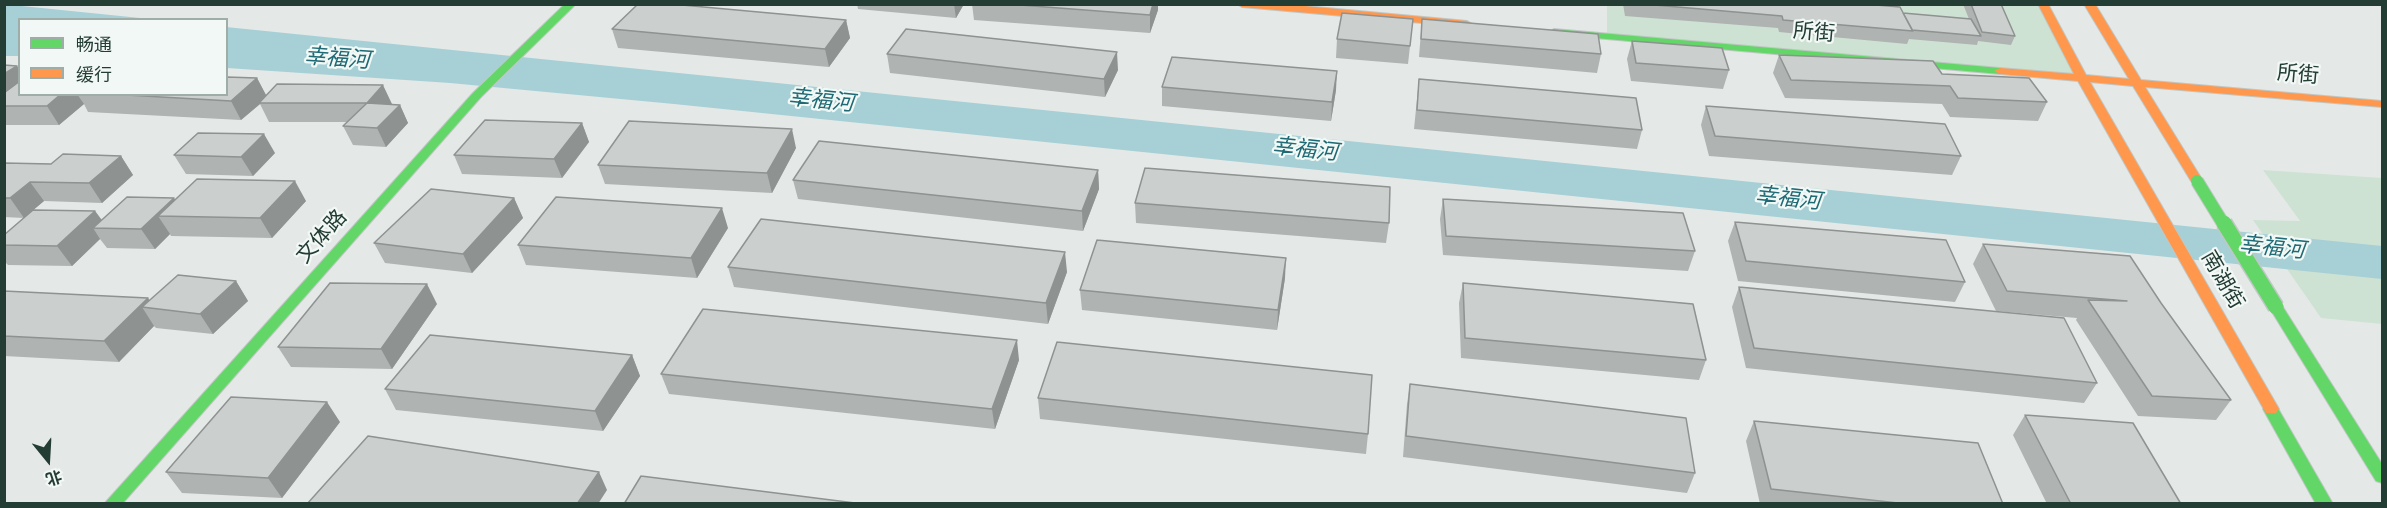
<!DOCTYPE html>
<html>
<head>
<meta charset="utf-8">
<style>
	body { margin:0 }
	#map { position:relative; width:2387px; height:508px; overflow:hidden; background:#e4e9e7; font-family:"Fira Sans Condensed","Noto Sans SC",sans-serif }
	canvas { display:block }
	.frame { position:absolute; inset:0; border:6px solid #233c34; pointer-events:none }
	.legend { position:absolute; left:18px; top:18px; width:210px; height:78px; box-sizing:border-box; background:#f2f8f5; border:2px solid #9fada8; margin:0; padding:8px 10px; list-style:none; font-size:18px; color:#233c34 }
	.legend li { display:flex; align-items:center; gap:12px; height:30px }
	.legend b { width:30px; border:2px solid #9fada8 }
	.north { position:absolute; left:18px; top:430px; width:60px; height:60px; -webkit-text-stroke:4px #f2f8f5; paint-order:stroke; rotate:162deg; font-size:16px; font-weight:700; line-height:24px; text-align:center; color:#233c34 }
	.north::after { content:''; display:block; margin:auto; width:21px; height:27px; background:#233c34; clip-path:polygon(50% 0,100% 100%,50% 72%,0 100%) }
</style>
</head>
<body>
<div id="map">
<canvas width="2387" height="508"></canvas>
<div class="frame"></div>
<ul class="legend">
<li><b style="height:8px;background:#63d668"></b>畅通</li>
<li><b style="height:8px;background:#ff974d"></b>缓行</li>
</ul>
<div class="north">北</div>
</div>
<script>
const g = document.querySelector('canvas').getContext('2d');
g.lineJoin = 'round';
function fill(path, color) { g.fillStyle = color; g.fill(path, 'evenodd'); }
const toPath = rows => new Path2D(rows.map(r => 'M' + r).join(''));
function trace(path, color, width, dash) { g.strokeStyle = color; g.lineWidth = width; g.lineCap = dash ? 'butt' : 'round'; g.setLineDash(dash || []); g.stroke(path); }
function write(font, color, halo, rows, align = 'center') {
  g.font = font + ' "Fira Sans Condensed","Noto Sans SC",sans-serif'; g.lineWidth = 4.5; g.setLineDash([]); g.textBaseline = 'middle'; g.strokeStyle = halo; g.fillStyle = color; for (const [text, x, y, turn = 0] of rows) {
    g.save(); g.translate(x, y); g.rotate((+turn || 0) * Math.PI / 180); g.textAlign = isNaN(turn) ? turn : align; if (halo) g.strokeText(text, 0, 0); g.fillText(text, 0, 0); g.restore();
  }
}
fill(toPath([
	[1607,5,2043,5,2082,78,1607,39],
	[2263,170,2382,178,2382,324,2321,318,2253,220,2300,221]
]), '#cee2d3');
fill(toPath([
	[5,6,22,6,150,19,20,20,19,56,5,56],
	[226,27,2382,246,2382,279,674,104,450,83,227,68]
]), '#a6d0d6');
const fast = toPath([
	[565,4,576,4,481,97,122,504,104,504,473,93,565,4],
	[1554,29,2000,68,2006,71,2000,74,1550,34,1549,32,1554,29],
	[2276,302,2281,304,2382,464,2382,483,2376,481,2269,307,2276,302],
	[2271,403,2276,405,2333,504,2316,504,2263,409,2266,405,2271,403]
]);
const slow = toPath([
	[1237,4,1283,4,1467,21,1472,24,1467,27,1242,7,1237,4],
	[2038,4,2048,4,2086,75,2129,79,2084,4,2095,4,2141,80,2382,101,2382,107,2145,87,2203,181,2197,185,2191,181,2133,86,2090,82,2279,409,2276,413,2266,413,2078,81,2000,74,1994,71,2000,68,2074,74,2038,4]
]);
trace(fast, '#c0c7c4', 2);
trace(slow, '#c0c7c4', 2);
fill(fast, '#63d668');
fill(slow, '#ff974d');
const fastBridgeFar1 = toPath([
	[2197,181,2224,225]
]);
const fastBridge = toPath([
	[2224,223,2276,307]
]);
trace(fastBridgeFar1, '#c0c7c4', 14, []);
trace(fastBridge, '#c0c7c4', 18, []);
trace(fastBridgeFar1, '#63d668', 12);
trace(fastBridge, '#63d668', 15);
fill(toPath([
	[857,4,964,4,956,18,858,9],
	[972,4,1158,4,1158,10,1150,33,974,20],
	[1623,4,1864,4,1903,13,1969,19,1963,4,2001,4,2015,36,2011,45,1978,41,1977,45,1909,39,1907,44,1779,32,1778,28,1625,16],
	[1413,19,1408,64,1336,58,1337,39],
	[1422,19,1601,54,1597,73,1419,57],
	[846,20,850,38,829,67,618,48,612,29],
	[1632,41,1729,70,1723,89,1631,81,1627,59],
	[887,54,1118,70,1105,97,890,73],
	[1779,55,1942,74,2047,102,2038,121,1950,117,1942,104,1785,98,1773,73],
	[4,65,20,94,226,94,257,78,266,95,400,105,408,123,386,147,353,145,343,126,348,122,269,122,260,104,241,120,88,112,84,104,59,125,4,125],
	[1419,79,1642,130,1637,149,1414,129],
	[1162,87,1336,90,1331,121,1162,106],
	[1706,106,1961,156,1952,175,1709,156,1701,125],
	[582,123,589,142,562,178,462,174,454,155],
	[796,148,772,193,605,184,598,165],
	[275,153,253,176,186,174,174,155],
	[121,156,133,175,102,203,44,201,33,210,95,211,102,220,175,200,306,201,272,238,171,236,170,234,155,249,107,248,100,239,72,266,8,265,4,261,4,235,24,218,4,217,4,163,51,164],
	[1098,170,1099,189,1083,231,798,199,793,180],
	[514,198,523,218,472,273,385,263,374,243],
	[1443,199,1695,251,1688,271,1443,255,1440,219],
	[1135,203,1389,223,1386,243,1136,223],
	[1735,222,1965,282,1955,302,1738,281,1728,241],
	[728,228,697,278,526,265,518,245],
	[1983,244,2161,303,2231,400,2216,420,2138,416,2076,320,2077,318,1996,311,1973,264],
	[728,267,1067,272,1048,324,734,287],
	[1285,278,1277,330,1082,310,1080,290],
	[236,281,248,301,213,334,156,328,154,326,119,362,4,356,4,291,148,298,149,301],
	[1463,283,1706,360,1699,380,1461,358,1459,303],
	[1739,287,2097,383,2084,403,1746,368,1732,307],
	[437,304,392,369,291,367,278,347],
	[632,355,640,376,603,431,396,410,385,389],
	[1019,360,995,429,669,394,661,374],
	[1410,384,1695,473,1687,493,1403,457,1407,404],
	[1038,398,1368,434,1366,454,1040,419],
	[2025,415,2181,504,2047,504,2013,435],
	[1754,421,2003,504,1760,504,1746,441],
	[340,422,282,498,182,493,166,472]
]), '#afb3b1');
fill(toPath([
	[954,4,964,4,956,18],
	[1153,4,1158,4,1158,10,1150,33,1150,15],
	[846,20,850,38,829,67,825,49],
	[1117,52,1118,70,1105,97,1104,79],
	[17,66,20,70,20,91,4,102,4,74],
	[1337,71,1336,90,1331,121,1332,102],
	[257,78,267,97,259,103,260,104,241,120,231,101],
	[383,85,392,104,376,122,367,103],
	[61,94,77,94,84,104,59,125,47,106],
	[400,105,408,123,386,147,377,128],
	[582,123,589,142,562,178,554,159],
	[792,129,796,148,772,193,767,173],
	[264,134,275,153,253,176,241,157],
	[121,156,133,175,102,203,89,183],
	[1098,170,1099,189,1083,231,1082,211],
	[295,181,306,201,272,238,260,218],
	[30,182,44,201,24,218,10,198],
	[174,198,186,217,158,216,170,234,155,249,141,229],
	[514,198,523,218,472,273,463,254],
	[722,208,728,228,697,278,691,258],
	[95,211,108,229,93,228,100,239,72,266,57,246],
	[1065,252,1067,272,1048,324,1046,303],
	[1286,258,1285,278,1277,330,1278,310],
	[236,281,248,301,213,334,200,314],
	[427,284,437,304,392,369,381,349],
	[148,298,155,309,142,307,154,326,119,362,104,341],
	[1017,340,1019,360,995,429,992,409],
	[632,355,640,376,603,431,595,411],
	[327,402,340,422,282,498,268,478],
	[599,472,607,490,598,504,577,504]
]), '#8e9290');
const building = toPath([
	[638,4,671,4,846,20,825,49,612,29,638,4],
	[1007,4,1153,4,1150,15,1007,4],
	[1643,4,1864,4,1900,7,1913,31,1783,20,1782,16,1643,4],
	[1971,4,2001,4,2015,36,1982,32,1971,4],
	[1342,13,1413,19,1410,46,1337,39,1342,13],
	[1903,13,1971,19,1981,36,1912,30,1903,13],
	[1422,19,1598,34,1601,54,1421,39,1422,19],
	[906,29,1117,52,1104,79,887,54,906,29],
	[1632,41,1722,48,1729,70,1636,63,1632,41],
	[1779,55,1933,61,1942,74,2029,78,2047,102,1958,98,1950,86,1791,80,1779,55],
	[1172,57,1337,71,1332,102,1162,87,1172,57],
	[4,65,17,66,4,74,4,65],
	[226,77,257,78,231,101,109,94,226,94,226,77],
	[1419,79,1636,98,1642,130,1417,110,1419,79],
	[20,81,20,94,61,94,47,106,4,106,4,93,20,81],
	[277,84,383,85,367,103,259,103,277,84],
	[367,103,400,105,377,128,343,126,367,103],
	[1706,106,1945,124,1961,156,1715,136,1706,106],
	[485,120,582,123,554,159,454,155,485,120],
	[629,121,792,129,767,173,598,165,629,121],
	[198,133,264,134,241,157,174,155,198,133],
	[819,141,1098,170,1082,211,793,180,819,141],
	[63,154,121,156,89,183,30,182,10,198,4,198,4,163,51,164,63,154],
	[1145,168,1390,187,1389,223,1135,203,1145,168],
	[197,179,295,181,260,218,158,216,197,179],
	[431,189,514,198,463,254,374,243,431,189],
	[127,197,174,198,141,229,93,228,127,197],
	[556,197,722,208,691,258,518,245,556,197],
	[1443,199,1683,213,1695,251,1446,236,1443,199],
	[33,210,95,211,57,246,4,245,4,235,33,210],
	[761,219,1065,252,1046,303,728,267,761,219],
	[1735,222,1946,240,1965,282,1746,261,1735,222],
	[1097,240,1286,258,1278,310,1080,290,1097,240],
	[1983,244,2130,256,2161,303,2231,400,2152,396,2088,300,2127,301,2007,291,1983,244],
	[178,275,236,281,200,314,142,307,178,275],
	[330,283,427,284,381,349,278,347,330,283],
	[1463,283,1693,304,1706,360,1465,338,1463,283],
	[1739,287,2064,318,2097,383,1754,348,1739,287],
	[4,291,148,298,104,341,4,336,4,291],
	[703,309,1017,340,992,409,661,374,703,309],
	[430,335,632,355,595,411,385,389,430,335],
	[1057,342,1372,375,1368,434,1038,398,1057,342],
	[1410,384,1686,418,1695,473,1406,436,1410,384],
	[231,397,327,402,268,478,166,472,231,397],
	[2025,415,2133,423,2181,504,2071,504,2025,415],
	[1754,421,1978,443,2003,504,1907,504,1771,489,1754,421],
	[368,436,599,472,577,504,307,504,368,436],
	[641,476,863,504,624,504,641,476]
]);
fill(building, '#cbd0ce');
trace(building, '#8e9290', 1.5);
write('21px', '#233c34', '#f2f8f5', [
	["所街",1814,33,5],
	["所街",2298,75,5],
	["文体路",322,237,-48],
	["南湖街",2222,280,60]
]);
write('italic 22px', '#1f6a75', '#f2f8f5', [
	["幸福河",337,59,4],
	["幸福河",821,101,6],
	["幸福河",1305,150,6],
	["幸福河",1788,199,6],
	["幸福河",2272,248,6]
]);
</script>
</body>
</html>
